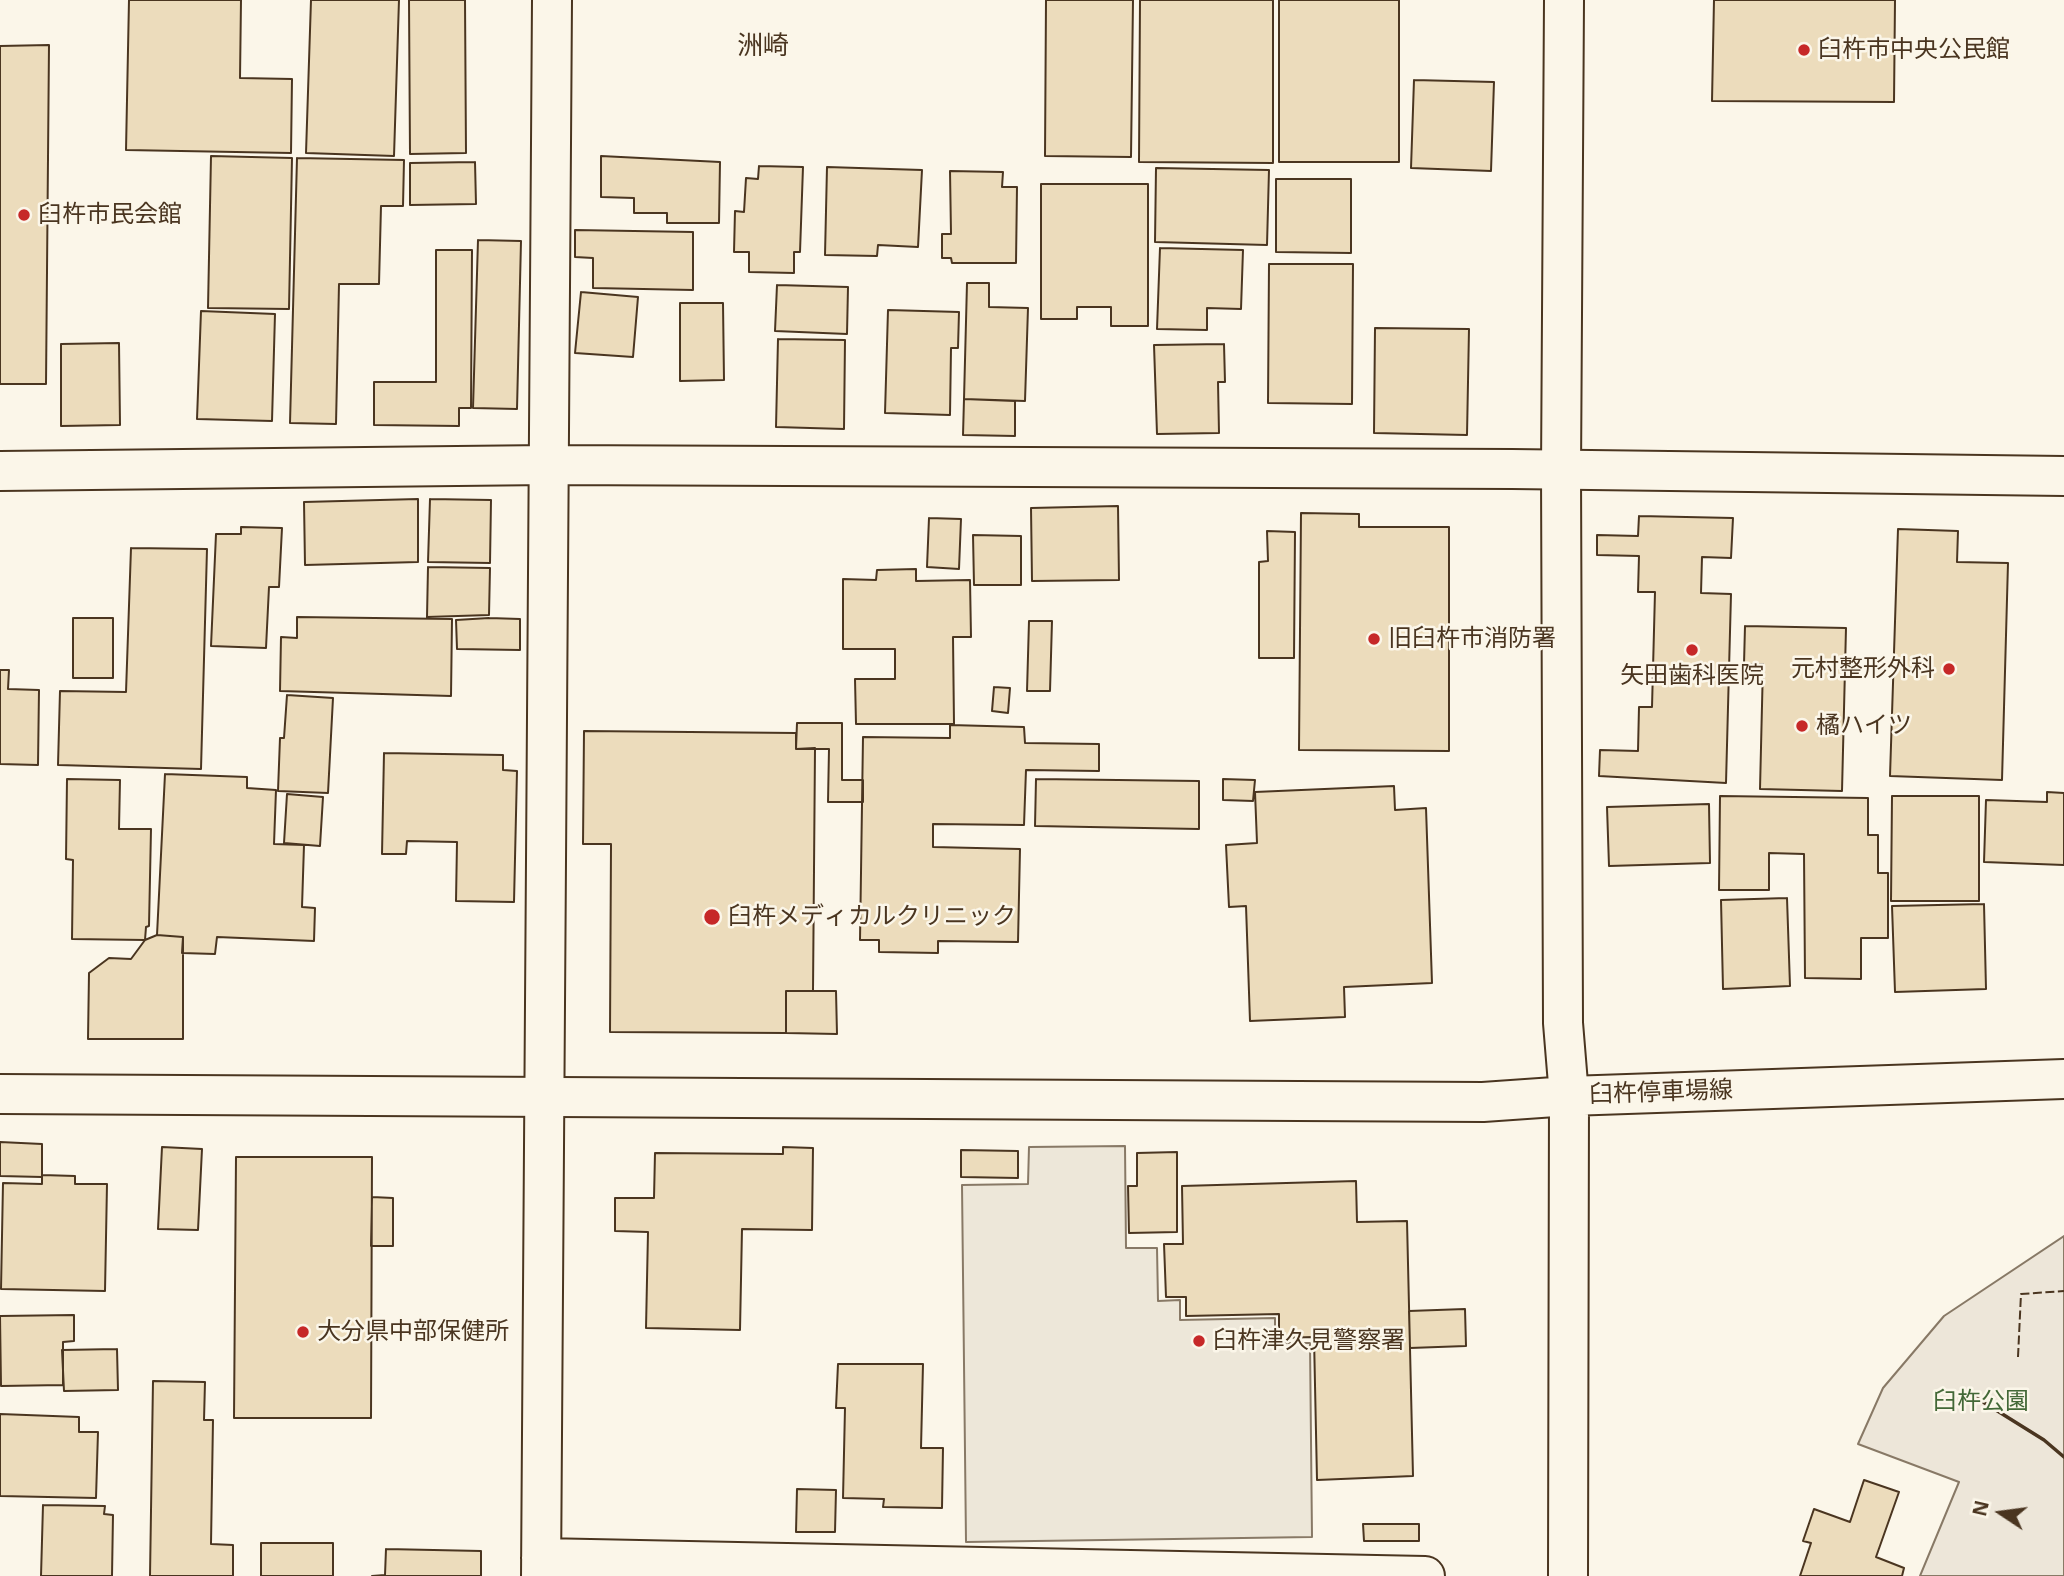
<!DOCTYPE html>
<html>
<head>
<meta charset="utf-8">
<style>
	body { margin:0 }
	#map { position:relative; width:2064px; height:1576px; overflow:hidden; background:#fbf6e9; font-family:"Open Sans",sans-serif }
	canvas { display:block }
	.north { position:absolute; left:1966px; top:1478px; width:70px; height:70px; -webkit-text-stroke:5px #fbf6e9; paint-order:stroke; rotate:283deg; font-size:19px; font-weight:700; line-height:28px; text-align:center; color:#4a3520 }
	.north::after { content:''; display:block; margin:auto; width:24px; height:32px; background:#4a3520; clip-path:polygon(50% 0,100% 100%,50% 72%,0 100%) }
</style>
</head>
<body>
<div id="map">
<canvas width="2064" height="1576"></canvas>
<div class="north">N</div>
</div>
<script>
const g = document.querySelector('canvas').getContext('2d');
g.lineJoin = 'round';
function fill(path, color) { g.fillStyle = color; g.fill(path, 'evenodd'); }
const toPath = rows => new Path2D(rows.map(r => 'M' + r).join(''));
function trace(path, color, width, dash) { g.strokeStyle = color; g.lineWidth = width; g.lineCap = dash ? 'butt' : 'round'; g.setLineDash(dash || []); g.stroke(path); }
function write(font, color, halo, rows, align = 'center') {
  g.font = font + ' "Open Sans","Noto Sans JP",sans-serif'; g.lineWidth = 5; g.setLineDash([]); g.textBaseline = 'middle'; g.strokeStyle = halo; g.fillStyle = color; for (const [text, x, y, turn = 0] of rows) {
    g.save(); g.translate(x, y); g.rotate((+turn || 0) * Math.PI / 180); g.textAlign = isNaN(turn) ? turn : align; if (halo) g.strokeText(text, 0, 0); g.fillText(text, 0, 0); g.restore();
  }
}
const green = toPath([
	[2064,1236,2064,1576,1920,1576,1959,1482,1858,1444,1883,1388,1944,1316,2064,1236]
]);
fill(green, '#ede6d9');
trace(green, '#887966', 2);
const parking = toPath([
	[1125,1146,1126,1248,1157,1248,1158,1301,1180,1300,1180,1320,1275,1318,1275,1343,1310,1343,1312,1537,966,1542,962,1185,1028,1184,1029,1147,1125,1146]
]);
fill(parking, '#ede7d9');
trace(parking, '#887966', 2);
const building = toPath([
	[129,0,241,0,240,78,292,79,291,153,126,150,129,0],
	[311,0,399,0,394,156,306,153,311,0],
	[409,0,465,0,466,153,410,154,409,0],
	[1046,0,1133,0,1131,157,1045,156,1046,0],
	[1140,0,1273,0,1273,163,1139,162,1140,0],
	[1279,0,1399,0,1399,162,1279,162,1279,0],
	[1714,0,1895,0,1894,102,1712,101,1714,0],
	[49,45,46,384,0,384,0,46,49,45],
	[1414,80,1494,82,1491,171,1411,168,1414,80],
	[211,156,292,158,289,309,208,308,211,156],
	[601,156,720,162,719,223,667,223,667,213,634,213,634,198,601,197,601,156],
	[297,158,404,160,403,206,381,206,379,284,339,284,336,424,290,423,297,158],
	[475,162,476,204,410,205,410,163,475,162],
	[759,166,803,167,800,252,794,252,794,273,749,272,749,252,734,252,735,211,744,212,746,178,758,179,759,166],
	[827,167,922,170,918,247,878,245,877,256,825,255,827,167],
	[1156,168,1269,170,1267,245,1155,242,1156,168],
	[950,171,1003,172,1002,187,1017,187,1016,263,952,263,951,258,942,258,942,234,951,234,950,171],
	[1276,179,1351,179,1351,253,1276,252,1276,179],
	[1041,184,1148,184,1148,326,1111,326,1111,307,1077,307,1077,319,1041,319,1041,184],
	[575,230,693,232,693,290,593,288,593,258,575,257,575,230],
	[478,240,521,241,517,409,473,408,478,240],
	[1160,248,1243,250,1241,309,1207,308,1207,330,1157,329,1160,248],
	[436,250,472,250,471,408,459,408,459,426,374,425,374,382,436,382,436,250],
	[1269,264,1353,264,1352,404,1268,403,1269,264],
	[967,283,989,283,989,307,1028,308,1025,401,964,399,967,283],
	[777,285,848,287,847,334,775,331,777,285],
	[581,292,638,297,633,357,575,353,581,292],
	[680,303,723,303,724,380,680,381,680,303],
	[888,310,959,312,958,348,951,348,950,415,885,413,888,310],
	[201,311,275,314,272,421,197,419,201,311],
	[1375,328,1469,329,1467,435,1374,433,1375,328],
	[778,339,845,340,844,429,776,427,778,339],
	[119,343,120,425,61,426,61,344,119,343],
	[1224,344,1225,382,1218,382,1219,433,1157,434,1154,345,1224,344],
	[964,399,1015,401,1015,436,963,435,964,399],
	[418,499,418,562,305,565,304,502,418,499],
	[430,499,491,500,490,563,428,562,430,499],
	[1118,506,1119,580,1032,581,1031,508,1118,506],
	[1301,513,1359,514,1359,527,1449,527,1449,751,1299,750,1301,513],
	[1639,516,1733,518,1731,558,1702,557,1701,593,1731,594,1726,783,1599,776,1600,750,1638,751,1639,707,1652,707,1655,592,1638,592,1639,556,1597,555,1597,535,1638,536,1639,516],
	[929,518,961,519,959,569,927,567,929,518],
	[241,527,282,528,279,587,269,587,266,648,211,646,216,534,241,534,241,527],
	[1898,529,1958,531,1957,562,2008,563,2002,780,1890,776,1898,529],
	[1267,531,1295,532,1294,658,1259,658,1259,562,1268,561,1267,531],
	[973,535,1021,536,1021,585,974,585,973,535],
	[131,548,207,549,201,769,58,765,60,691,126,692,131,548],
	[428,567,490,568,489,615,427,617,428,567],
	[916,569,916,581,970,580,971,637,953,637,954,724,856,724,855,679,895,679,895,649,843,649,843,579,876,580,877,570,916,569],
	[297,617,452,619,451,696,280,691,281,637,297,638,297,617],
	[73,618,113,618,113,678,73,678,73,618],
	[489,618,520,619,520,650,457,649,456,620,489,618],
	[1029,621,1052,621,1050,691,1027,691,1029,621],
	[1745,626,1846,628,1842,791,1760,789,1763,664,1744,664,1745,626],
	[0,670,9,670,8,689,39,690,38,765,0,764,0,670],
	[994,687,1010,688,1008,713,992,711,994,687],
	[287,695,333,698,328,793,278,791,280,738,284,738,287,695],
	[797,723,842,723,842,780,863,780,863,802,828,802,829,749,796,749,797,723],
	[950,725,1024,727,1025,743,1099,744,1099,771,1026,770,1024,825,933,824,933,847,1020,849,1018,942,938,941,938,953,879,952,879,940,860,940,863,737,950,738,950,725],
	[584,731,796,733,796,749,815,748,813,991,786,991,786,1033,610,1032,611,844,583,844,584,731],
	[384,753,503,755,503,770,517,771,514,902,456,901,457,842,407,841,406,854,382,854,384,753],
	[165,774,247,777,247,788,276,790,274,844,304,845,302,907,315,908,314,941,217,937,215,954,182,953,183,937,157,935,165,774],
	[67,779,120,780,119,829,151,829,149,926,146,927,145,940,72,939,73,860,66,859,67,779],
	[1036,779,1199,781,1199,829,1035,826,1036,779],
	[1223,779,1255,780,1253,801,1223,800,1223,779],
	[1394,786,1395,810,1426,808,1432,983,1344,987,1345,1017,1250,1021,1246,906,1229,907,1226,845,1257,843,1255,792,1394,786],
	[2047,792,2064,793,2064,865,1984,862,1986,800,2047,802,2047,792],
	[287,794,323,797,320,846,284,843,287,794],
	[1720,796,1868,798,1868,835,1878,835,1878,873,1888,873,1888,938,1861,938,1861,979,1805,978,1804,854,1769,853,1769,890,1719,890,1720,796],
	[1892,796,1979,796,1979,901,1891,901,1892,796],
	[1709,804,1710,863,1609,866,1607,807,1709,804],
	[1787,898,1790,986,1723,989,1721,900,1787,898],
	[1984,904,1986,989,1895,992,1892,906,1984,904],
	[157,935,183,937,183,1039,88,1039,89,973,109,958,131,959,145,940,157,935],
	[786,991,836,991,837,1034,786,1033,786,991],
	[0,1142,42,1144,42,1177,0,1176,0,1142],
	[162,1147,202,1149,198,1230,158,1229,162,1147],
	[783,1147,813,1148,812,1230,742,1229,740,1330,646,1328,648,1232,615,1231,615,1198,654,1198,655,1153,783,1154,783,1147],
	[961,1150,1018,1151,1018,1178,961,1177,961,1150],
	[1177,1152,1177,1232,1129,1233,1128,1186,1137,1186,1137,1153,1177,1152],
	[236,1157,372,1157,371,1418,234,1418,236,1157],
	[42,1175,75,1176,75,1184,107,1184,105,1291,1,1289,3,1183,42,1184,42,1175],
	[1356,1181,1357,1222,1407,1221,1413,1476,1317,1480,1314,1337,1279,1338,1279,1314,1186,1316,1186,1297,1166,1297,1164,1244,1183,1244,1182,1186,1356,1181],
	[372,1197,393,1198,393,1246,371,1246,372,1197],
	[1465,1309,1466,1346,1410,1348,1409,1311,1465,1309],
	[74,1315,74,1341,63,1342,63,1385,1,1386,0,1316,74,1315],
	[117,1349,118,1390,64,1391,62,1350,117,1349],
	[838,1364,923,1364,921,1448,943,1448,942,1508,883,1507,884,1499,843,1498,845,1408,836,1408,838,1364],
	[153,1381,205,1382,204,1420,213,1420,211,1544,233,1545,233,1576,150,1576,153,1381],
	[0,1414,79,1417,79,1432,98,1432,96,1498,0,1496,0,1414],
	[1864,1480,1899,1492,1876,1557,1904,1568,1902,1576,1800,1576,1811,1543,1803,1541,1814,1509,1850,1522,1864,1480],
	[797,1489,836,1490,835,1532,796,1532,797,1489],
	[43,1505,105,1506,104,1514,113,1515,112,1576,41,1576,43,1505],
	[1363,1524,1419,1524,1419,1541,1364,1541,1363,1524],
	[261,1543,333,1543,333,1576,261,1576,261,1543],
	[386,1549,481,1551,481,1576,372,1576,385,1575,386,1549]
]);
fill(building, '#ecdcbc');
trace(building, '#4a3520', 2);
const minor = toPath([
	[0,471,548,465,1512,469,2064,476],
	[541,1558,1425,1576],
	[541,1576,552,0]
]);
const tertiary = toPath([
	[0,1094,1483,1102,1569,1096,1563,1023,1561,471,1564,0]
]);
const primary = toPath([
	[1568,1576,1569,1096,2064,1079]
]);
trace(minor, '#4a3520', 42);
trace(tertiary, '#4a3520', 42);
trace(primary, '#4a3520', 42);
trace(minor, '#fbf6e9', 38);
trace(tertiary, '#fbf6e9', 38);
trace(primary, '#fbf6e9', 38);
trace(toPath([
	[2018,1357,2021,1294,2064,1291]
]), '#4a3520', 2, [9, 3.5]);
trace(toPath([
	[1967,1392,2044,1440,2064,1457]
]), '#4a3520', 3.5);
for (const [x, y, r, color] of [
	[1804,50,7,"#c62828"],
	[24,215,7,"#c62828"],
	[1374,639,7,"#c62828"],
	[1692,650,7,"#c62828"],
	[1949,669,7,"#c62828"],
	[1802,726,7,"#c62828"],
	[712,917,9,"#c62828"],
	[303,1332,7,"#c62828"],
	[1199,1341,7,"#c62828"]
]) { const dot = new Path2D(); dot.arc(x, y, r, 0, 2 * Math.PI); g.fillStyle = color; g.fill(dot); trace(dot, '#fbf6e9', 2.5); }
write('24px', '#4a3520', '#fbf6e9', [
	["臼杵市中央公民館",1818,50],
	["臼杵市民会館",38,215],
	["旧臼杵市消防署",1388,639],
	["元村整形外科",1935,669,"right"],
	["矢田歯科医院",1692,676,"center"],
	["橘ハイツ",1816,726],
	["臼杵メディカルクリニック",728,917],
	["大分県中部保健所",317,1332],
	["臼杵津久見警察署",1213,1341]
], 'left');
write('24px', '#4a3520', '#fbf6e9', [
	["臼杵停車場線",1661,1093,-2]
]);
write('24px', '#436837', '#fbf6e9', [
	["臼杵公園",1981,1402]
]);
write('26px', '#4a3520', '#fbf6e9', [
	["洲崎",763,47]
]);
</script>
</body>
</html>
